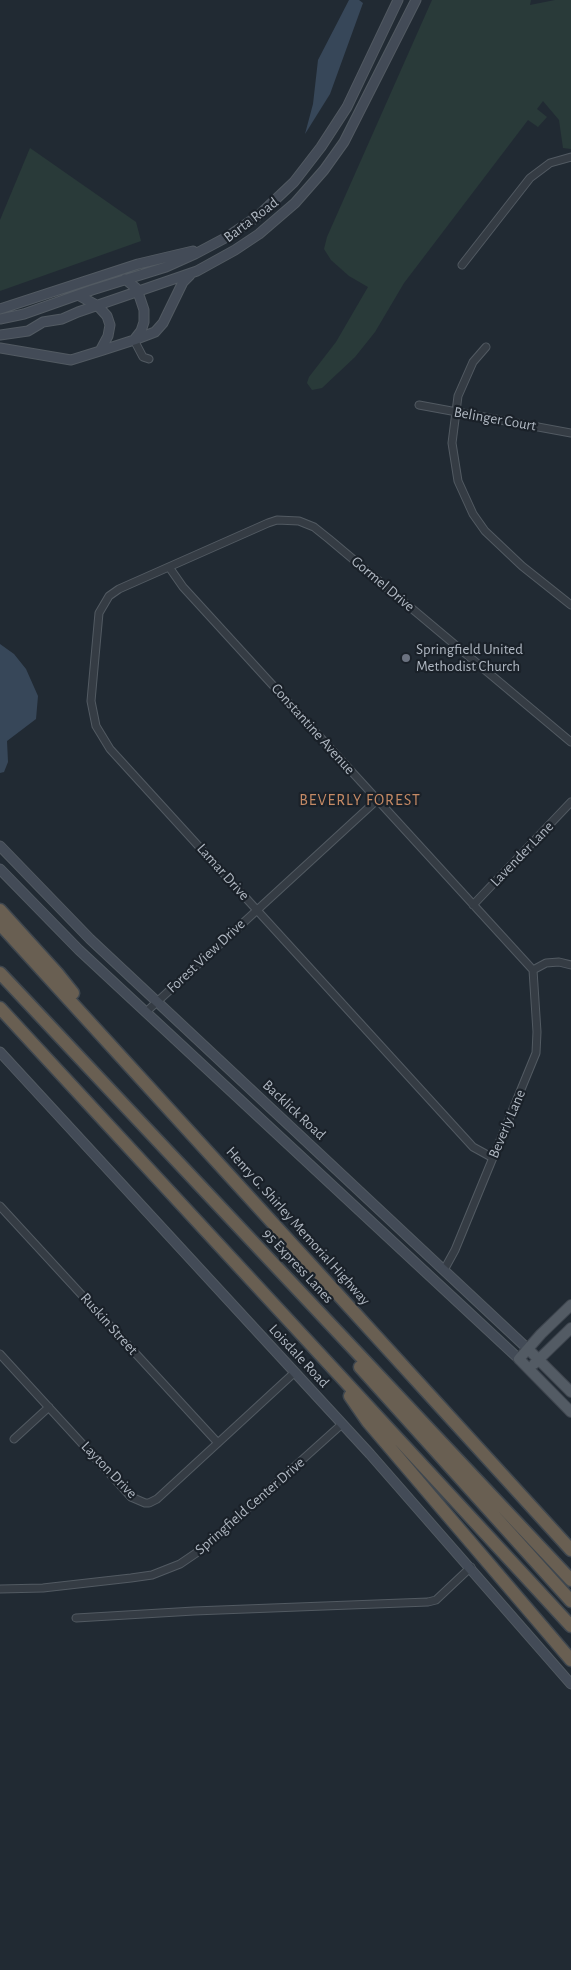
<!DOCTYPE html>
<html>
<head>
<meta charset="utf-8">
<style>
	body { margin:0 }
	canvas { display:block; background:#212a33 }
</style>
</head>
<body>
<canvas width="571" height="1970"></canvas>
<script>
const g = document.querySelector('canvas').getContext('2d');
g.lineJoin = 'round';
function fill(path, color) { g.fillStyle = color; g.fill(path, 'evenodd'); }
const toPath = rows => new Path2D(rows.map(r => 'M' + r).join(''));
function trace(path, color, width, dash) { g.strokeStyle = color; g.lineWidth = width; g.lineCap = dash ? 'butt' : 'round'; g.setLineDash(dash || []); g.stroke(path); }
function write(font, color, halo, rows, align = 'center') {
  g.font = font + ' "Alegreya Sans",sans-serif'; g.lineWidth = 4.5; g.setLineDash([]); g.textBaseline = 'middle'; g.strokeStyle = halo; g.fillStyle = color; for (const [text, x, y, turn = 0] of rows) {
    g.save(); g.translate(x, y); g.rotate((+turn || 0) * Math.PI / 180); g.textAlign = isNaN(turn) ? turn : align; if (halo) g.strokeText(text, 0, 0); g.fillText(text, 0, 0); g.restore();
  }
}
fill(toPath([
	[432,0,531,0,530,5,555,0,571,0,571,149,563,148,559,120,543,101,537,109,547,117,538,127,528,120,404,283,375,332,355,357,322,388,312,390,307,383,309,377,336,342,368,287,349,276,331,260,324,249,327,237],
	[30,148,136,222,141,241,0,291,0,220]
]), '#293a39');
fill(toPath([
	[349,0,359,0,363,3,330,94,305,134,313,104,318,60],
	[0,644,14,654,26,669,38,696,36,719,7,741,8,762,4,772,0,773]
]), '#374759');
const street = toPath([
	[462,265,530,178,550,163,571,157],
	[134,340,143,357,149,359],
	[486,347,473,362,458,396,452,443,458,481,473,514,485,531,522,566,571,605],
	[419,405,571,433],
	[169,567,183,587,533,970,546,963,559,962,571,965],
	[473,905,571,802],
	[146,1012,377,800],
	[493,1158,473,1147,110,749,96,726,91,701,99,613,109,596,119,589,268,523,277,520,299,521,314,527,329,539,571,742],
	[0,1206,218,1443],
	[444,1270,455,1250,536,1053,537,1032,533,970],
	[0,1354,131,1497,145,1503,149,1503,157,1499,295,1372],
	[14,1439,49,1407],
	[0,1589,43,1588,131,1578,152,1575,180,1564,205,1547,342,1424],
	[76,1618,194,1611,428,1602,436,1600,471,1567]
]);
const secondary = toPath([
	[0,309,138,264,193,251],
	[0,319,24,314,92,290,166,267,195,254,227,237,258,216,294,182,321,147,347,107,398,0],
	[0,335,28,331,43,322,62,319,78,312,197,271,235,250,259,234,295,203,324,170,344,142,416,0],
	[134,340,155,332,163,323,183,282,190,275],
	[0,348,71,360,100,351,108,336,110,325,107,316,98,306,78,295],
	[100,351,134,340,141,331,144,322,144,310,140,298,136,288,125,279],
	[0,846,90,939,528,1349],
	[0,869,79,950,519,1359],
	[0,1052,370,1454,571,1684]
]);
const primary = toPath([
	[571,1305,541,1334,519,1359,571,1412],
	[528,1349,571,1392],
	[534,1364,571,1328]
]);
const highway = toPath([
	[0,910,57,973,73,993],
	[0,924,571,1550],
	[0,973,571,1580],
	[0,1008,571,1626],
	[360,1367,571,1601],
	[350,1396,368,1422,571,1660]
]);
trace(street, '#525a62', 9);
trace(secondary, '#525a62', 11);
trace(primary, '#3e454e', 12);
trace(highway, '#3f474f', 15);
trace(street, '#353c44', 7);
trace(secondary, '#434b57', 9);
trace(primary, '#535b64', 10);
trace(highway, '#695f52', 12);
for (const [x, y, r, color] of [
	[406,658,5,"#6b7280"]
]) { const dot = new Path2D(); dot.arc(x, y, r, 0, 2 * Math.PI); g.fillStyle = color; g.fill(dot); trace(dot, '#1a2129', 2); }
write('15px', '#afb7c1', '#1a2129', [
	["Barta Road",251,220,-37],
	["Belinger Court",495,419,10],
	["Gormel Drive",383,584,40],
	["Constantine Avenue",313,729,48],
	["Lavender Lane",522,854,-46],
	["Lamar Drive",223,872,48],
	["Forest View Drive",206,956,-43],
	["Backlick Road",294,1110,43],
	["Beverly Lane",507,1124,-67],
	["Henry G. Shirley Memorial Highway",298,1226,48],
	["95 Express Lanes",298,1266,47],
	["Ruskin Street",109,1324,48],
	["Loisdale Road",299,1356,47],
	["Layton Drive",109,1470,46],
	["Springfield Center Drive",250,1506,-41]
]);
write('15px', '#afb7c1', '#1a2129', [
	["Springfield United",416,649],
	["Methodist Church",416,666]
], 'left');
g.letterSpacing = '1px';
write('16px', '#c58a65', '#1a2129', [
	["BEVERLY FOREST",360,800]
]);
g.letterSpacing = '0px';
</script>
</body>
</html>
